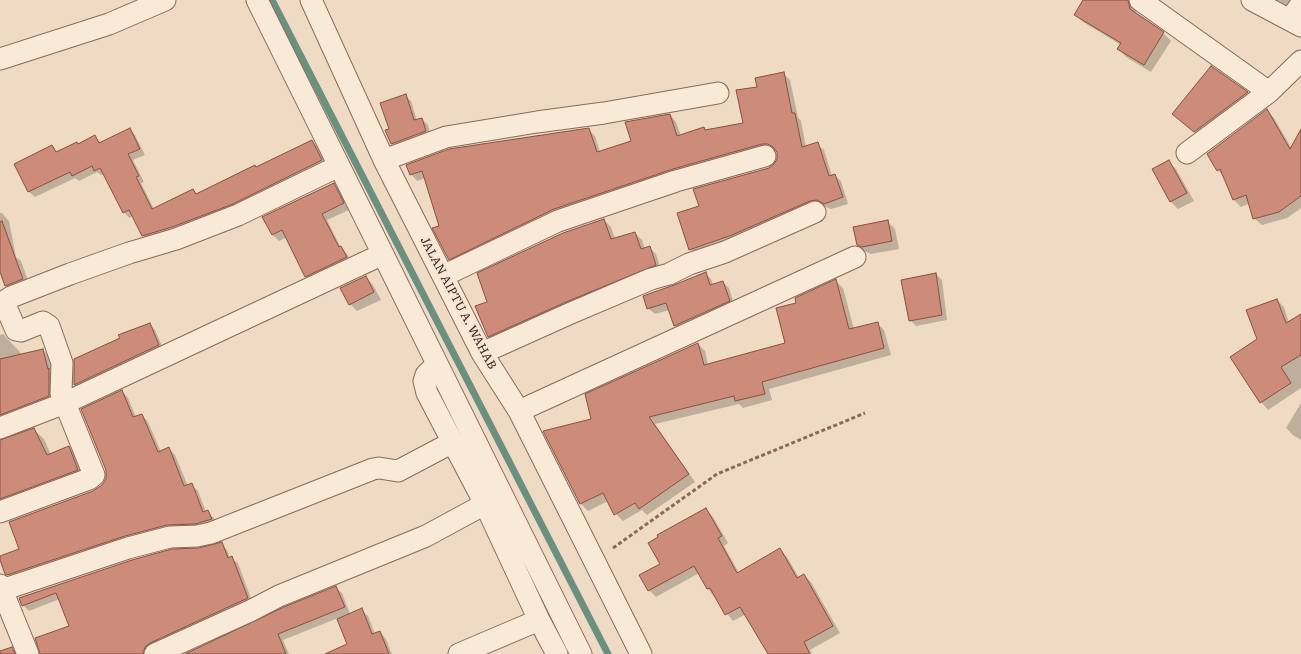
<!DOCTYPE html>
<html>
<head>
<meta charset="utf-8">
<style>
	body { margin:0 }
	canvas { display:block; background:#efdac3 }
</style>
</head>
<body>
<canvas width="1301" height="654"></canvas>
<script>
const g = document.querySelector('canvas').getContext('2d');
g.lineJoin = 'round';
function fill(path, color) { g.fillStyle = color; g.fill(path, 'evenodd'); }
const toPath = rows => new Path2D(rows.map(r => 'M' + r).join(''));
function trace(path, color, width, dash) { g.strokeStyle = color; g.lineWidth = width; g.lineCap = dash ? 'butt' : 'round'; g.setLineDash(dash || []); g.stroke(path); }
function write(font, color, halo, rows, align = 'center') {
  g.font = font + ' Literata,serif'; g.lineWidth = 4.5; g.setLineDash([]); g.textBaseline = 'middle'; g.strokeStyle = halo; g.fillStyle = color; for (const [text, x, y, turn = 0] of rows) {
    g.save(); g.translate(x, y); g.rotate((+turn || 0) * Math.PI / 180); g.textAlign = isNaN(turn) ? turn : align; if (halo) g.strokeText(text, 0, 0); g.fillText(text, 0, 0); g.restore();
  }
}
fill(toPath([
	[1084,0,1127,0,1135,8,1137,15,1163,33,1171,41,1151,72,1126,57,1119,49,1121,45,1083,22,1075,14],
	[1273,0,1301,0,1295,12],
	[1211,68,1247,93,1258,104,1206,142,1173,113],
	[784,74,790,80,798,117,801,121,806,147,817,144,824,150,832,176,834,175,841,181,848,204,831,209,824,206,817,207,697,255,690,249,700,207,774,166,778,159,778,151,769,150,456,265,450,259,425,178,417,181,411,174,408,166,588,129,595,136,600,152,633,142,670,115,676,122,681,136,704,129,707,131,744,124,758,88],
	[405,96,411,101,417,121,422,119,428,125,431,137,397,149,392,144,390,129],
	[1267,111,1274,118,1292,149,1301,132,1301,208,1287,218,1262,225,1254,218,1250,203,1241,207,1234,200,1224,177,1218,170],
	[129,129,135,135,145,155,133,160,144,182,141,183,154,209,193,190,198,195,312,141,318,147,327,166,148,241,143,235,133,216,129,218,124,212,104,174,101,175,97,172,79,181,75,178,35,197,29,192,16,165,52,147,58,152,95,137,101,143],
	[1169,162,1176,169,1194,201,1178,209,1171,202],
	[333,184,340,191,349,210,327,220,341,248,347,254,352,264,313,282,306,276,287,237,279,241,273,235],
	[0,213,2,213,9,221,16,257,21,261,30,286,14,293,6,285,0,269],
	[604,220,611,227,615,239,635,233,642,240,645,249,649,247,656,254,662,272,496,343,489,336,488,303],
	[887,221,895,229,899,249,871,254,866,252,858,244],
	[705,273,711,279,713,285,723,282,729,288,735,307,681,332,675,326,670,310,655,314,648,308],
	[936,274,942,280,947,320,916,326,910,320],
	[366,277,373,285,381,300,357,311,350,304],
	[836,281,843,288,854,329,877,323,884,330,891,355,769,389,772,400,743,408,739,404,655,424,695,482,647,515,642,510,623,521,616,514,608,501,588,511,581,504,545,432,593,419,698,344,705,351,708,365,787,344,798,303],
	[1277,300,1284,307,1289,323,1301,324,1301,388,1268,410,1261,402,1231,358,1258,340],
	[150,324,155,330,164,351,80,390,75,385,75,359],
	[3,334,20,352,21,355,43,350,52,359,58,405,0,418,0,335],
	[122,391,128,398,136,417,142,415,148,422,161,452,169,449,175,455,188,486,191,484,198,491,206,512,214,518,217,526,13,580,6,573,21,549,103,486,107,479],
	[1301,403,1301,440,1293,435,1286,428],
	[34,430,44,439,51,455,69,448,78,457,87,479,0,514,0,444],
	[706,509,713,517,728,543,724,546,739,573,780,550,787,557,799,578,804,575,811,582,840,633,810,650,812,654,769,654,746,614,733,621,708,589,699,573,656,597,649,590,641,576,662,564],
	[221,544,227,550,230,558,238,563,253,604,150,654,41,654,70,627,60,599,29,611,23,605,20,598],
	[336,588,342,593,350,614,361,610,368,616,375,634,380,632,386,639,392,654,343,654,351,651,338,618,283,640,289,654,188,654]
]), '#0003');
trace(toPath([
	[272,0,608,654]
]), '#6c9080', 7);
const building = toPath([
	[1083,0,1128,0,1130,9,1164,32,1144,65,1117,49,1121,43,1074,15,1083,0],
	[1211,66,1248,92,1194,132,1172,114,1211,66],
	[784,72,792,113,795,113,802,147,818,142,829,176,835,174,843,197,824,204,817,200,810,201,732,235,689,250,677,213,699,206,693,189,769,168,774,164,777,159,777,152,773,147,768,144,762,144,673,169,554,209,449,260,432,228,439,226,422,171,410,175,406,165,449,149,589,128,597,152,631,141,625,122,670,114,677,136,704,127,705,130,743,123,736,90,757,87,755,78,784,72],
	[406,94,414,120,422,118,426,131,391,144,385,130,389,129,380,103,406,94],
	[1267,109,1290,149,1301,129,1301,196,1279,212,1253,219,1246,195,1233,200,1220,169,1217,171,1207,154,1267,109],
	[130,128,140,149,128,154,139,176,136,177,152,209,193,189,196,194,255,165,256,167,312,140,322,160,233,204,172,227,142,236,129,210,123,213,100,168,94,171,92,166,72,176,70,172,28,192,14,164,52,145,56,152,77,142,78,144,95,135,99,143,130,128],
	[1169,160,1187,193,1170,202,1152,169,1169,160],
	[334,183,344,203,322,214,339,247,341,246,347,257,305,277,282,230,272,235,262,217,334,183],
	[604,219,611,239,635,232,641,249,650,246,656,265,566,302,488,337,475,306,487,302,477,273,563,233,604,219],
	[888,220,892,241,862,247,857,245,853,227,888,220],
	[2,221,23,279,5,286,0,272,0,222,2,221],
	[706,272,710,285,723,281,730,301,674,326,666,303,647,309,643,296,674,285,706,272],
	[936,273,942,315,909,321,901,280,936,273],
	[366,276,374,292,349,305,340,288,366,276],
	[836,279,849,329,878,322,884,348,762,382,765,394,735,401,734,396,649,417,689,474,639,509,635,503,614,515,603,493,580,504,543,431,591,419,585,394,698,343,704,365,785,343,776,308,796,303,795,298,836,279],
	[1277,299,1286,323,1301,314,1301,355,1281,367,1291,383,1260,403,1230,357,1257,339,1246,310,1277,299],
	[150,323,159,345,74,385,74,359,120,338,118,335,150,323],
	[43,349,48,369,49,368,49,396,0,415,0,359,43,349],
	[122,390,133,417,142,414,158,452,169,447,184,486,192,483,203,512,208,510,212,519,195,524,167,525,125,536,7,575,5,574,0,560,0,556,19,549,9,522,93,491,102,485,106,479,106,470,81,409,122,390],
	[34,428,47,455,69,446,78,470,0,499,0,440,34,428],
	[706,508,722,536,718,538,737,573,780,548,797,578,804,574,833,626,804,642,810,654,768,654,740,607,725,615,710,588,707,589,694,566,648,591,639,575,660,564,648,543,658,537,657,535,706,508],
	[222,542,228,558,232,556,248,598,150,643,145,647,143,654,40,654,35,638,69,626,56,593,22,606,19,598,132,560,172,549,199,548,222,542],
	[336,586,345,607,278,634,286,654,185,654,284,607,336,586],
	[362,608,372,634,380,631,389,654,325,654,347,644,337,619,362,608],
	[12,647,15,654,0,654,0,651,12,647]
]);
fill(building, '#cd8c79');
trace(building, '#894f3f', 1);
const street = toPath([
	[257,0,581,654],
	[311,0,384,160,482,353,519,411,641,654],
	[1140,0,1269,92],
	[1252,0,1301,26],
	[1290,20,1301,4],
	[0,59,109,24,165,0],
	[1187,153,1269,92,1301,61],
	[384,160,446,137,537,122,604,113,718,93],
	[443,276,558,221,676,181,765,156],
	[482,353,571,313,651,279,669,274,689,264,725,252,815,212],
	[437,364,426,375,424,381,427,393,485,504,539,620,557,654],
	[519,411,855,257],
	[0,428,65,403,383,254],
	[0,512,89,479,94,475,61,393,62,363,49,326,43,322,21,331,16,330,6,307,5,301,11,297,70,274,129,253,176,239,238,215,339,166],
	[0,585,2,590,128,548,170,537,197,536,211,533,373,469,379,468,398,471,453,442],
	[2,590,28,654],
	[155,654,250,611,279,596,426,536,485,504],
	[459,654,539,620]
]);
trace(street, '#896a5a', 23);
trace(toPath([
	[613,548,717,474,865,413]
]), '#896a5a', 3, [4, 2.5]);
trace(street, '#f9e9d7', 21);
write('12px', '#39261e', '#f6e5d3', [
	["JALAN AIPTU A. WAHAB",458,303,62]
]);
</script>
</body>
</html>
